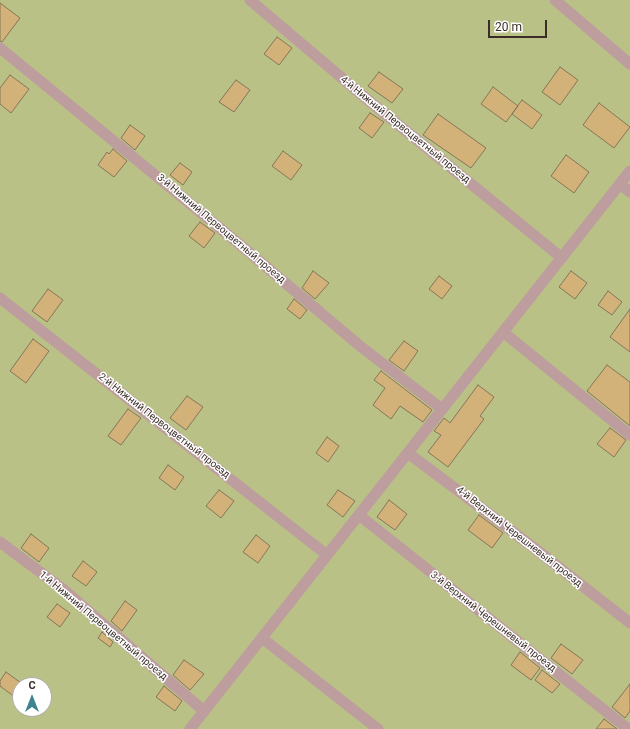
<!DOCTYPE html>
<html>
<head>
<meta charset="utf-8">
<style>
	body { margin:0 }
	#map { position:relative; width:630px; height:729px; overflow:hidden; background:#feddcb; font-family:Roboto,sans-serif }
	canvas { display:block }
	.north { position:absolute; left:12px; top:677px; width:40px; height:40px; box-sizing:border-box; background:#fff; border:1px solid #b0aba9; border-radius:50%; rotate:0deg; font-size:11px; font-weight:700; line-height:16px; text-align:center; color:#3a2d27 }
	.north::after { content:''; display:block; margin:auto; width:14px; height:18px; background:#3e8390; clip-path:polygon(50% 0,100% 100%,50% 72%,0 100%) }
	.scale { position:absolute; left:488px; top:20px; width:59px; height:18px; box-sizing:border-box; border:2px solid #3a2d27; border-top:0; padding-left:5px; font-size:12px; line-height:14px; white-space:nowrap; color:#3a2d27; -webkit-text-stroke:3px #fff; paint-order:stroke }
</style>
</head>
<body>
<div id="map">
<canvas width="630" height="729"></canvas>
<div class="north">С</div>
<div class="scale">20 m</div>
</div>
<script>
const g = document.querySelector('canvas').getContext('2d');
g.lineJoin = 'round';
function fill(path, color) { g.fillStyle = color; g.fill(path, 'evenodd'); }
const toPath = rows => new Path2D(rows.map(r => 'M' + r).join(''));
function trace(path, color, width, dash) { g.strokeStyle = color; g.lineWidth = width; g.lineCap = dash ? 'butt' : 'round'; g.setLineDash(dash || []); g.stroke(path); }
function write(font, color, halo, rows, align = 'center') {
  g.font = font + ' Roboto,sans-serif'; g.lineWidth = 3; g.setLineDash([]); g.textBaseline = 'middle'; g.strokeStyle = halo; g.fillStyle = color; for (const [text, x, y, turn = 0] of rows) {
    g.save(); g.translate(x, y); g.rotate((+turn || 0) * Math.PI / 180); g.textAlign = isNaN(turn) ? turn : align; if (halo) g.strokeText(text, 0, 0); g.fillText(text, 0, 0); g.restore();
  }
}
fill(toPath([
	[0,0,630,0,630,729,0,729],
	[20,685,44,685,44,709,20,709]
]), '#bac186');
const building = toPath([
	[0,3,20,18,2,42,0,41,0,3],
	[277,37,292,48,279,65,264,54,277,37],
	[560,67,578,80,560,105,542,92,560,67],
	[379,72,403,89,392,103,368,86,379,72],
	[10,75,29,89,11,113,0,104,0,88,10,75],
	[236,80,250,90,234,112,219,102,236,80],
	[493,87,518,106,506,122,481,104,493,87],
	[522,100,542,115,532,129,512,114,522,100],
	[599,103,630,127,614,148,583,125,599,103],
	[370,113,384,122,372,138,359,128,370,113],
	[438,114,486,148,471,168,423,135,438,114],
	[130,125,145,136,135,150,121,138,130,125],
	[113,149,127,161,114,177,98,165,107,152,109,154,113,149],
	[283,151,302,165,291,180,272,166,283,151],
	[566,155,589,172,574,193,551,176,566,155],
	[180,163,192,172,183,185,170,175,180,163],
	[200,222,215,233,204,248,189,236,200,222],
	[313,271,329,283,315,299,302,288,313,271],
	[571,271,587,283,575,299,559,287,571,271],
	[439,276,452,286,442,299,429,289,439,276],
	[48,289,63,300,47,322,32,311,48,289],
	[608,291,622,302,612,315,598,305,608,291],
	[294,299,307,310,300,319,287,309,294,299],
	[630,309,630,352,610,337,630,309],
	[33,339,49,351,26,383,10,371,33,339],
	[404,341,418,351,404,371,389,360,404,341],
	[607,365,630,382,630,426,587,391,607,365],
	[381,371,432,410,423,422,400,406,391,419,373,405,385,388,374,380,381,371],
	[478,385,494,397,480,416,484,419,448,467,428,452,441,435,434,431,444,418,450,423,478,385],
	[187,396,203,407,186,430,170,418,187,396],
	[128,409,141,418,121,445,108,436,128,409],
	[610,428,626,440,614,457,597,444,610,428],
	[327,437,339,446,328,462,316,453,327,437],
	[168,465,184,477,175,490,159,478,168,465],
	[219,490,234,501,221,518,206,506,219,490],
	[338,490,355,501,343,517,327,505,338,490],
	[389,500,407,514,395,530,377,517,389,500],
	[479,515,503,533,492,548,468,530,479,515],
	[31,534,49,548,39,562,21,548,31,534],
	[256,535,270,546,258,563,243,552,256,535],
	[83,561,97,572,86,586,72,576,83,561],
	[125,601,137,610,122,631,111,621,125,601],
	[57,604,70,613,60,627,47,617,57,604],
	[102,632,113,642,110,647,98,638,102,632],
	[561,644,583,660,572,674,551,658,561,644],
	[520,652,540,668,531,680,511,665,520,652],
	[184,660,204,674,190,690,173,675,184,660],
	[542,670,560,684,552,693,535,680,542,670],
	[6,672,21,683,12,695,0,686,0,681,6,672],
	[630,684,630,711,625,718,612,707,630,684],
	[164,686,182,701,175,711,156,697,164,686],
	[604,719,617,729,596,729,604,719]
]);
fill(building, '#d2b278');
trace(building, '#85765a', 1);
trace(toPath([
	[250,0,368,100,562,258],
	[555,0,630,64],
	[0,48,238,243,360,346,442,409],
	[620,184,630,192],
	[0,298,327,555],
	[503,332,630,435],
	[408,453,533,547,630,623],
	[359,515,628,729],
	[0,542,64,590,204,711],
	[262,638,378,729],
	[190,729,630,171]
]), '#bd9d9e', 11);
write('10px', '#3a2d27', '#fff', [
	["4-й Нижний Первоцветный проезд",405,130,39],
	["3-й Нижний Первоцветный проезд",221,229,40],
	["2-й Нижний Первоцветный проезд",164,426,38],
	["4-й Верхний Черешневый проезд",519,537,38],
	["3-й Верхний Черешневый проезд",493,622,38],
	["1-й Нижний Первоцветный проезд",103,626,40]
]);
</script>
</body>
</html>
